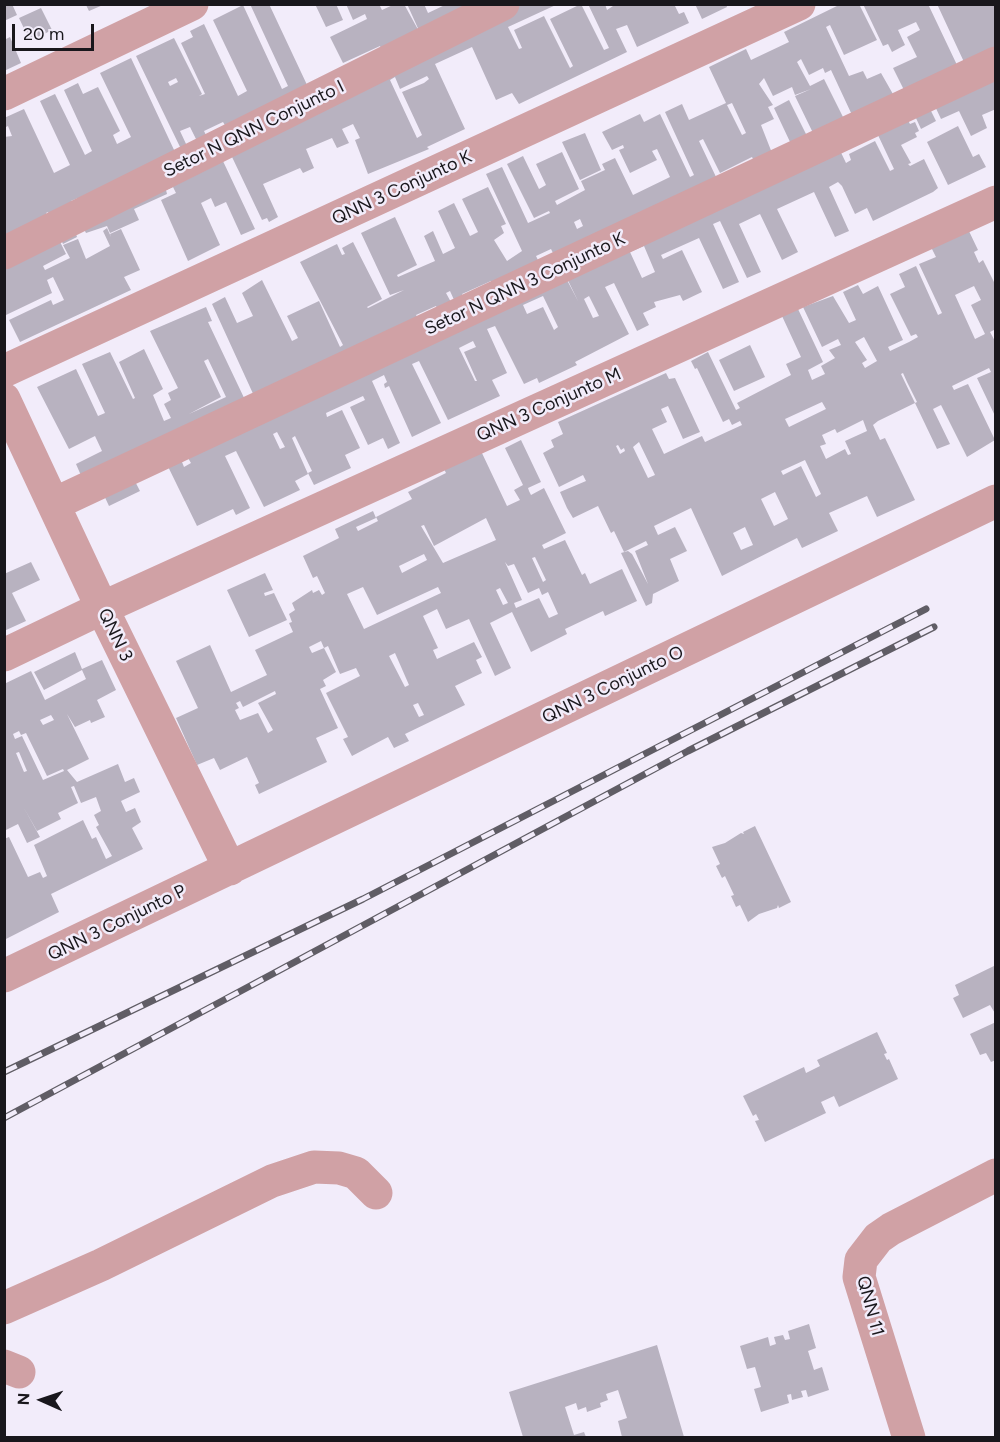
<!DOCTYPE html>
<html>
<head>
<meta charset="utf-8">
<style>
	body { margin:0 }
	#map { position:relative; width:1000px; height:1442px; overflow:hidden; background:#f2ecfa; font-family:Figtree,sans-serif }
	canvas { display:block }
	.frame { position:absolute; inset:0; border:6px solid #19171c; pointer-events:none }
	.north { position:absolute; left:12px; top:1370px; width:60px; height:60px; -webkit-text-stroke:4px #f2ecfa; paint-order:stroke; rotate:273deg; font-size:16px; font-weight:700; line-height:24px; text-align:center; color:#19171c }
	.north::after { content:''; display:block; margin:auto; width:21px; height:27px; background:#19171c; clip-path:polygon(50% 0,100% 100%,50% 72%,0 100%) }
	.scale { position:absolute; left:12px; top:24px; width:82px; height:27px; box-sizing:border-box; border:3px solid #19171c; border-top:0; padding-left:8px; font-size:18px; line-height:21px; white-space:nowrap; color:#19171c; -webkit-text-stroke:4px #f2ecfa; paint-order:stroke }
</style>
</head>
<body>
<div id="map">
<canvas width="1000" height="1442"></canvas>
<div class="frame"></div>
<div class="north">N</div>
<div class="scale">20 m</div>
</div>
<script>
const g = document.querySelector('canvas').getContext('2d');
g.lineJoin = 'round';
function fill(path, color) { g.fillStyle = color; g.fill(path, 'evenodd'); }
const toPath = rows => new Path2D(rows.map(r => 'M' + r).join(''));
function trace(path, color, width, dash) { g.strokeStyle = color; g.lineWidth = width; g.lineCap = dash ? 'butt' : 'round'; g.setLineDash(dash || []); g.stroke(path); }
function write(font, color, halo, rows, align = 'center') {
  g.font = font + ' Figtree,sans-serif'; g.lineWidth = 5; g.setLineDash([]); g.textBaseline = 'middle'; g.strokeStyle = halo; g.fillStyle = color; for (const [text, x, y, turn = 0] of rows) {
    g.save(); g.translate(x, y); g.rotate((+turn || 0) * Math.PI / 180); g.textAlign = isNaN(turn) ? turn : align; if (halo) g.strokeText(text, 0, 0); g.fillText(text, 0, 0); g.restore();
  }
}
fill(toPath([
	[4,4,12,4,17,15,4,21],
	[250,4,269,4,308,87,383,53,380,46,343,63,330,37,367,19,365,14,353,20,346,4,379,4,382,10,395,4,404,4,421,35,407,4,424,4,428,13,447,4,558,4,508,27,519,49,522,48,514,30,544,16,570,68,573,66,550,19,581,4,604,50,609,48,588,4,605,4,607,10,616,4,674,4,679,14,684,12,689,23,637,47,627,25,616,29,627,52,519,104,512,93,496,100,472,47,435,64,465,129,427,147,429,149,368,174,355,140,360,138,353,124,342,129,349,143,337,148,332,138,306,149,314,168,303,173,300,168,263,184,278,217,269,222,267,218,262,220,223,138,214,142,255,229,241,235,226,202,215,207,211,198,201,203,220,245,188,261,161,200,176,193,173,187,166,190,167,194,134,209,139,220,110,233,107,226,86,233,83,227,75,231,77,237,63,244,48,212,46,213,66,254,43,266,45,270,70,258,63,245,78,239,86,259,110,246,103,231,107,228,111,237,110,234,121,229,140,270,124,277,131,290,20,342,9,320,51,300,53,305,64,300,53,277,47,280,52,293,6,315,4,312,4,265,17,257,4,231,4,137,12,136,8,126,4,128,4,118,24,109,54,173,70,165,40,101,55,94,85,155,92,151,64,90,78,83,83,94,98,87,120,131,113,135,117,144,131,137,100,73,131,58,175,152,181,149,136,56,174,38,202,94,199,96,205,94,181,43,193,37,190,31,204,24,238,96,247,91,213,20,243,5,282,89,288,86],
	[427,76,429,79,424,83,402,92,422,135,417,138,390,80,395,77,400,89],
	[176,78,178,82,170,86,168,82],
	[223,122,226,127,207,137,204,131],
	[190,127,197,141,187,146,180,131],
	[78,198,75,210,71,201],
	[315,4,336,4,343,20,326,27],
	[695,4,726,4,727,7,702,19],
	[841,4,859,4,877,40,844,55,830,25,826,27,849,76,863,71,867,79,881,73,910,124,915,122,919,131,915,133,917,137,901,145,911,163,908,164,910,166,924,159,938,188,933,192,873,221,867,208,855,214,842,186,838,182,829,187,849,231,835,237,814,192,777,209,798,252,782,260,760,214,739,224,761,272,747,278,720,221,713,224,739,282,723,289,699,238,661,255,663,259,682,250,702,292,683,301,680,295,654,302,656,307,643,313,649,325,637,331,614,283,605,287,629,334,575,362,577,365,539,383,537,378,524,384,495,326,487,329,507,373,492,380,500,396,448,420,419,361,412,364,441,423,412,437,389,386,385,388,384,384,387,382,384,375,372,381,400,443,388,449,383,438,368,445,350,407,365,400,363,396,326,413,327,417,342,410,360,448,345,455,351,468,314,485,308,473,312,471,295,436,292,438,308,474,295,481,300,490,264,507,236,451,225,456,250,508,236,515,233,509,197,526,157,444,124,460,140,491,109,506,94,474,83,480,76,464,102,451,95,436,69,449,37,387,76,369,98,416,105,413,82,364,110,352,133,399,135,398,119,362,144,349,163,389,153,395,164,421,171,418,164,404,171,400,168,393,178,388,150,331,206,307,212,321,208,322,246,402,255,398,212,304,225,297,237,323,253,316,242,293,262,280,292,341,298,338,287,316,319,301,340,347,343,345,300,262,337,244,342,255,345,254,342,248,353,242,382,299,367,307,368,308,404,290,390,295,361,233,395,217,417,265,397,275,398,277,435,261,424,236,433,231,443,254,455,248,438,211,454,203,470,236,478,232,462,199,488,187,506,224,501,226,504,233,494,240,507,261,522,251,486,174,502,167,528,223,550,213,549,211,534,218,507,164,523,156,539,189,546,185,536,164,562,152,579,189,555,201,557,205,585,190,581,181,605,170,602,164,615,158,633,195,670,177,657,149,652,151,657,160,630,173,619,150,624,148,623,145,612,150,602,132,640,114,644,122,660,114,690,177,694,175,665,112,682,104,689,120,726,103,709,67,746,49,751,60,789,42,784,32],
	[801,59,809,75,823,68,825,73,831,70,852,115,844,119,824,79,810,86,797,62],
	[764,78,773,96,792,87,795,95,811,89,795,96,813,133,807,136,789,100,774,108,791,144,772,153,761,125,774,119,768,107,773,105,759,84],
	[732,103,746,133,742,135,727,105],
	[877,133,894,169,890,171,875,141,849,154,851,160,846,163,835,140],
	[703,139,720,173,752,157,754,161,717,179,699,141],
	[580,219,583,226,577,229,574,222],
	[644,246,655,272,642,278,630,252],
	[551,249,554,255,539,262,536,256],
	[559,262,578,301,558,263],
	[491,281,493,285,464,298,462,294],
	[450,291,455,302,452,304,446,293],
	[543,296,558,327,554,330,543,307,527,314,523,305],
	[589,296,599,316,593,318,584,299],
	[436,306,438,311,419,320,416,315],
	[473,341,476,347,464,352,477,381,475,381,459,348],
	[208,359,226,397,189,414,221,397,204,361],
	[277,432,285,447,280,449,273,434],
	[188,458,191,463,184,467,182,462],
	[863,4,928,4,957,65,904,90,893,68,917,57,907,37,920,30,916,22,898,30,905,45,892,52,888,44,883,46],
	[937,4,996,4,996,109,982,115,987,128,971,136,959,111,941,119,925,85,964,62],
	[86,5,103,5,89,11],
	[41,8,52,30,30,41,19,18],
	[4,35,6,39,10,37,21,63,4,71],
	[919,87,936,121,921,129,905,94],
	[958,126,973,157,979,154,986,167,948,185,927,142],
	[585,133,601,170,580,180,562,142],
	[967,227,978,250,974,252,979,263,983,260,996,286,996,329,990,332,996,343,996,418,977,378,991,372,989,368,952,386,954,390,968,384,995,440,967,457,941,405,933,409,950,444,937,449,915,403,878,421,873,425,880,440,885,438,915,500,877,517,867,496,829,513,838,531,802,548,797,538,722,576,691,508,654,526,658,535,675,527,687,551,670,559,679,581,653,594,652,603,646,606,621,553,628,551,632,554,648,584,635,551,648,545,646,541,624,552,614,531,611,533,598,506,573,518,567,508,560,492,586,481,583,475,559,487,543,453,554,447,551,440,563,434,558,422,666,373,669,379,675,378,700,432,683,439,668,406,661,409,667,422,652,429,664,454,702,436,705,442,742,425,740,421,732,425,729,419,723,422,697,368,695,369,691,361,708,352,736,410,740,408,737,403,791,375,786,364,801,357,782,316,798,309,823,362,808,370,812,380,825,374,821,366,835,358,829,350,841,345,838,339,822,347,803,307,833,296,849,323,856,320,843,292,858,285,863,294,878,286,903,340,888,347,890,351,909,342,918,337,916,334,911,336,890,294,905,287,899,274,916,266,938,315,942,313,919,264,936,257,930,245],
	[974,286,981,300,971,305,985,334,975,339,955,295],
	[864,337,877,361,865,368,862,363,867,360,855,342],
	[903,373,907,382,917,402,915,403,901,374],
	[822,402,826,409,789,427,785,419],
	[863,420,867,431,845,441,851,454,848,455,845,449,826,459,820,446,826,444,822,435,835,429,837,433],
	[639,442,655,475,648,478,633,447],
	[618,445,621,450,624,448,625,451,620,454,616,446],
	[805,460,821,494,816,497,801,466,783,475,781,471],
	[775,492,788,519,774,526,761,499],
	[745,527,753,545,741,550,733,533],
	[750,345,765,377,734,391,719,360],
	[521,440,541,482,528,488,529,491,531,495,544,488,566,533,542,545,544,549,565,540,582,575,585,573,590,584,622,569,637,601,605,616,603,611,565,629,567,634,531,652,512,612,490,623,511,668,495,676,469,619,446,629,437,609,423,616,438,648,433,650,437,659,474,642,482,657,476,660,482,673,455,686,465,705,405,734,409,741,394,748,388,737,352,756,343,739,348,737,326,693,360,676,356,668,340,674,328,646,324,648,321,641,309,647,312,653,324,648,336,672,323,680,326,686,320,689,338,728,316,738,327,762,259,794,255,785,259,783,247,757,220,770,214,758,197,765,176,718,198,708,176,661,210,645,231,692,267,675,255,650,293,632,289,623,292,622,289,614,295,610,292,603,312,590,313,593,319,590,322,595,325,593,317,576,313,578,303,556,339,538,335,529,373,511,376,518,356,527,358,531,378,521,376,517,412,499,408,492,446,473,444,469,481,451,507,506,520,500,514,490,523,485,505,448],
	[486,518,496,540,443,563,421,526,424,525,434,546],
	[424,554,427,560,402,573,399,566],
	[535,557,546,580,543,582,532,558],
	[505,562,508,566,514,564,528,593,539,588,542,595,548,592,558,614,549,618,539,598,516,608,514,603,522,600],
	[363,587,377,615,438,587,441,593,364,629,347,594],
	[500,588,508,603,503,605,496,590],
	[395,653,409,685,405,687,389,656],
	[275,691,276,694,258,703,273,730,268,733,258,713,240,720,235,710,239,708,236,703,240,701,243,707],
	[418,703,424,715,419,717,413,705],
	[31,562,40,580,12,593,26,621,4,631,4,574],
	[265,573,273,590,264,593,265,596,274,593,287,620,249,637,227,590],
	[75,652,82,669,102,660,116,690,97,700,105,717,91,723,90,720,75,727,67,714,89,759,67,770,77,782,118,764,125,782,134,778,140,792,121,801,126,812,135,808,141,822,132,828,143,849,51,894,59,912,4,940,4,839,9,837,28,877,40,872,43,878,47,876,34,845,83,820,92,839,96,837,106,859,112,856,96,827,99,825,94,815,101,811,96,797,81,803,74,786,71,787,78,803,58,813,61,819,37,831,24,808,40,837,27,843,18,824,4,831,4,684,31,671,45,700,86,679,82,670,44,690,34,672],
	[51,715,54,720,43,725,40,720],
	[19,731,21,735,26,733,47,776,63,769,64,771,43,780,22,736,15,739,13,734],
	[19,752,27,771,24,772,16,753],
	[755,826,791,902,779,908,778,905,777,908,759,914,748,922,740,905,736,907,731,896,734,895,725,876,722,878,716,866,720,864,712,847,725,843,741,833,744,834,743,832],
	[996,965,996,1015,990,1005,963,1018,953,998,959,995,955,985],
	[996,1022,996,1060,991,1062,986,1053,980,1055,970,1034],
	[877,1032,887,1053,884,1054,887,1060,889,1059,898,1079,839,1107,834,1096,821,1102,826,1113,765,1142,755,1121,759,1120,756,1114,753,1116,743,1096,804,1067,806,1073,820,1066,817,1060],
	[809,1324,816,1348,808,1351,814,1370,822,1367,829,1390,808,1397,806,1390,801,1391,803,1397,792,1400,791,1394,787,1395,789,1403,761,1412,754,1389,761,1387,755,1367,747,1369,740,1346,768,1337,770,1346,776,1344,774,1337,783,1335,785,1340,790,1339,788,1331],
	[657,1345,684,1437,622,1437,618,1421,627,1418,618,1390,606,1394,608,1400,600,1403,601,1407,587,1412,586,1407,578,1410,576,1403,565,1407,574,1435,584,1432,586,1437,523,1437,509,1392]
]), '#b8b2c0');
trace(toPath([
	[4,94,192,4],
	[4,253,503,4],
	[4,371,799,4],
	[4,399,102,608,230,869],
	[54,504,996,63],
	[4,655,102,608,996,202],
	[4,976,996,501],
	[4,1308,101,1265,272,1181,314,1167,339,1168,356,1173,376,1193],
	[4,1366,19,1372],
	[909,1438,859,1277,861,1260,878,1238,891,1229,996,1175]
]), '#d0a1a5', 33);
const rail = toPath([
	[4,1072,363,899,926,609],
	[4,1118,688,751,934,627]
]);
trace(rail, '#605d65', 7);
trace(rail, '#f2ecfa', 4.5, [14]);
write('18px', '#19171c', '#f2ecfa', [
	["Setor N QNN Conjunto I",254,129,-26],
	["QNN 3 Conjunto K",402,188,-25],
	["Setor N QNN 3 Conjunto K",525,284,-25],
	["QNN 3 Conjunto M",549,405,-24],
	["QNN 3",115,635,64],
	["QNN 3 Conjunto O",613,685,-26],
	["QNN 3 Conjunto P",117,923,-26],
	["QNN 11",870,1306,75]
]);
</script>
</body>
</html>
